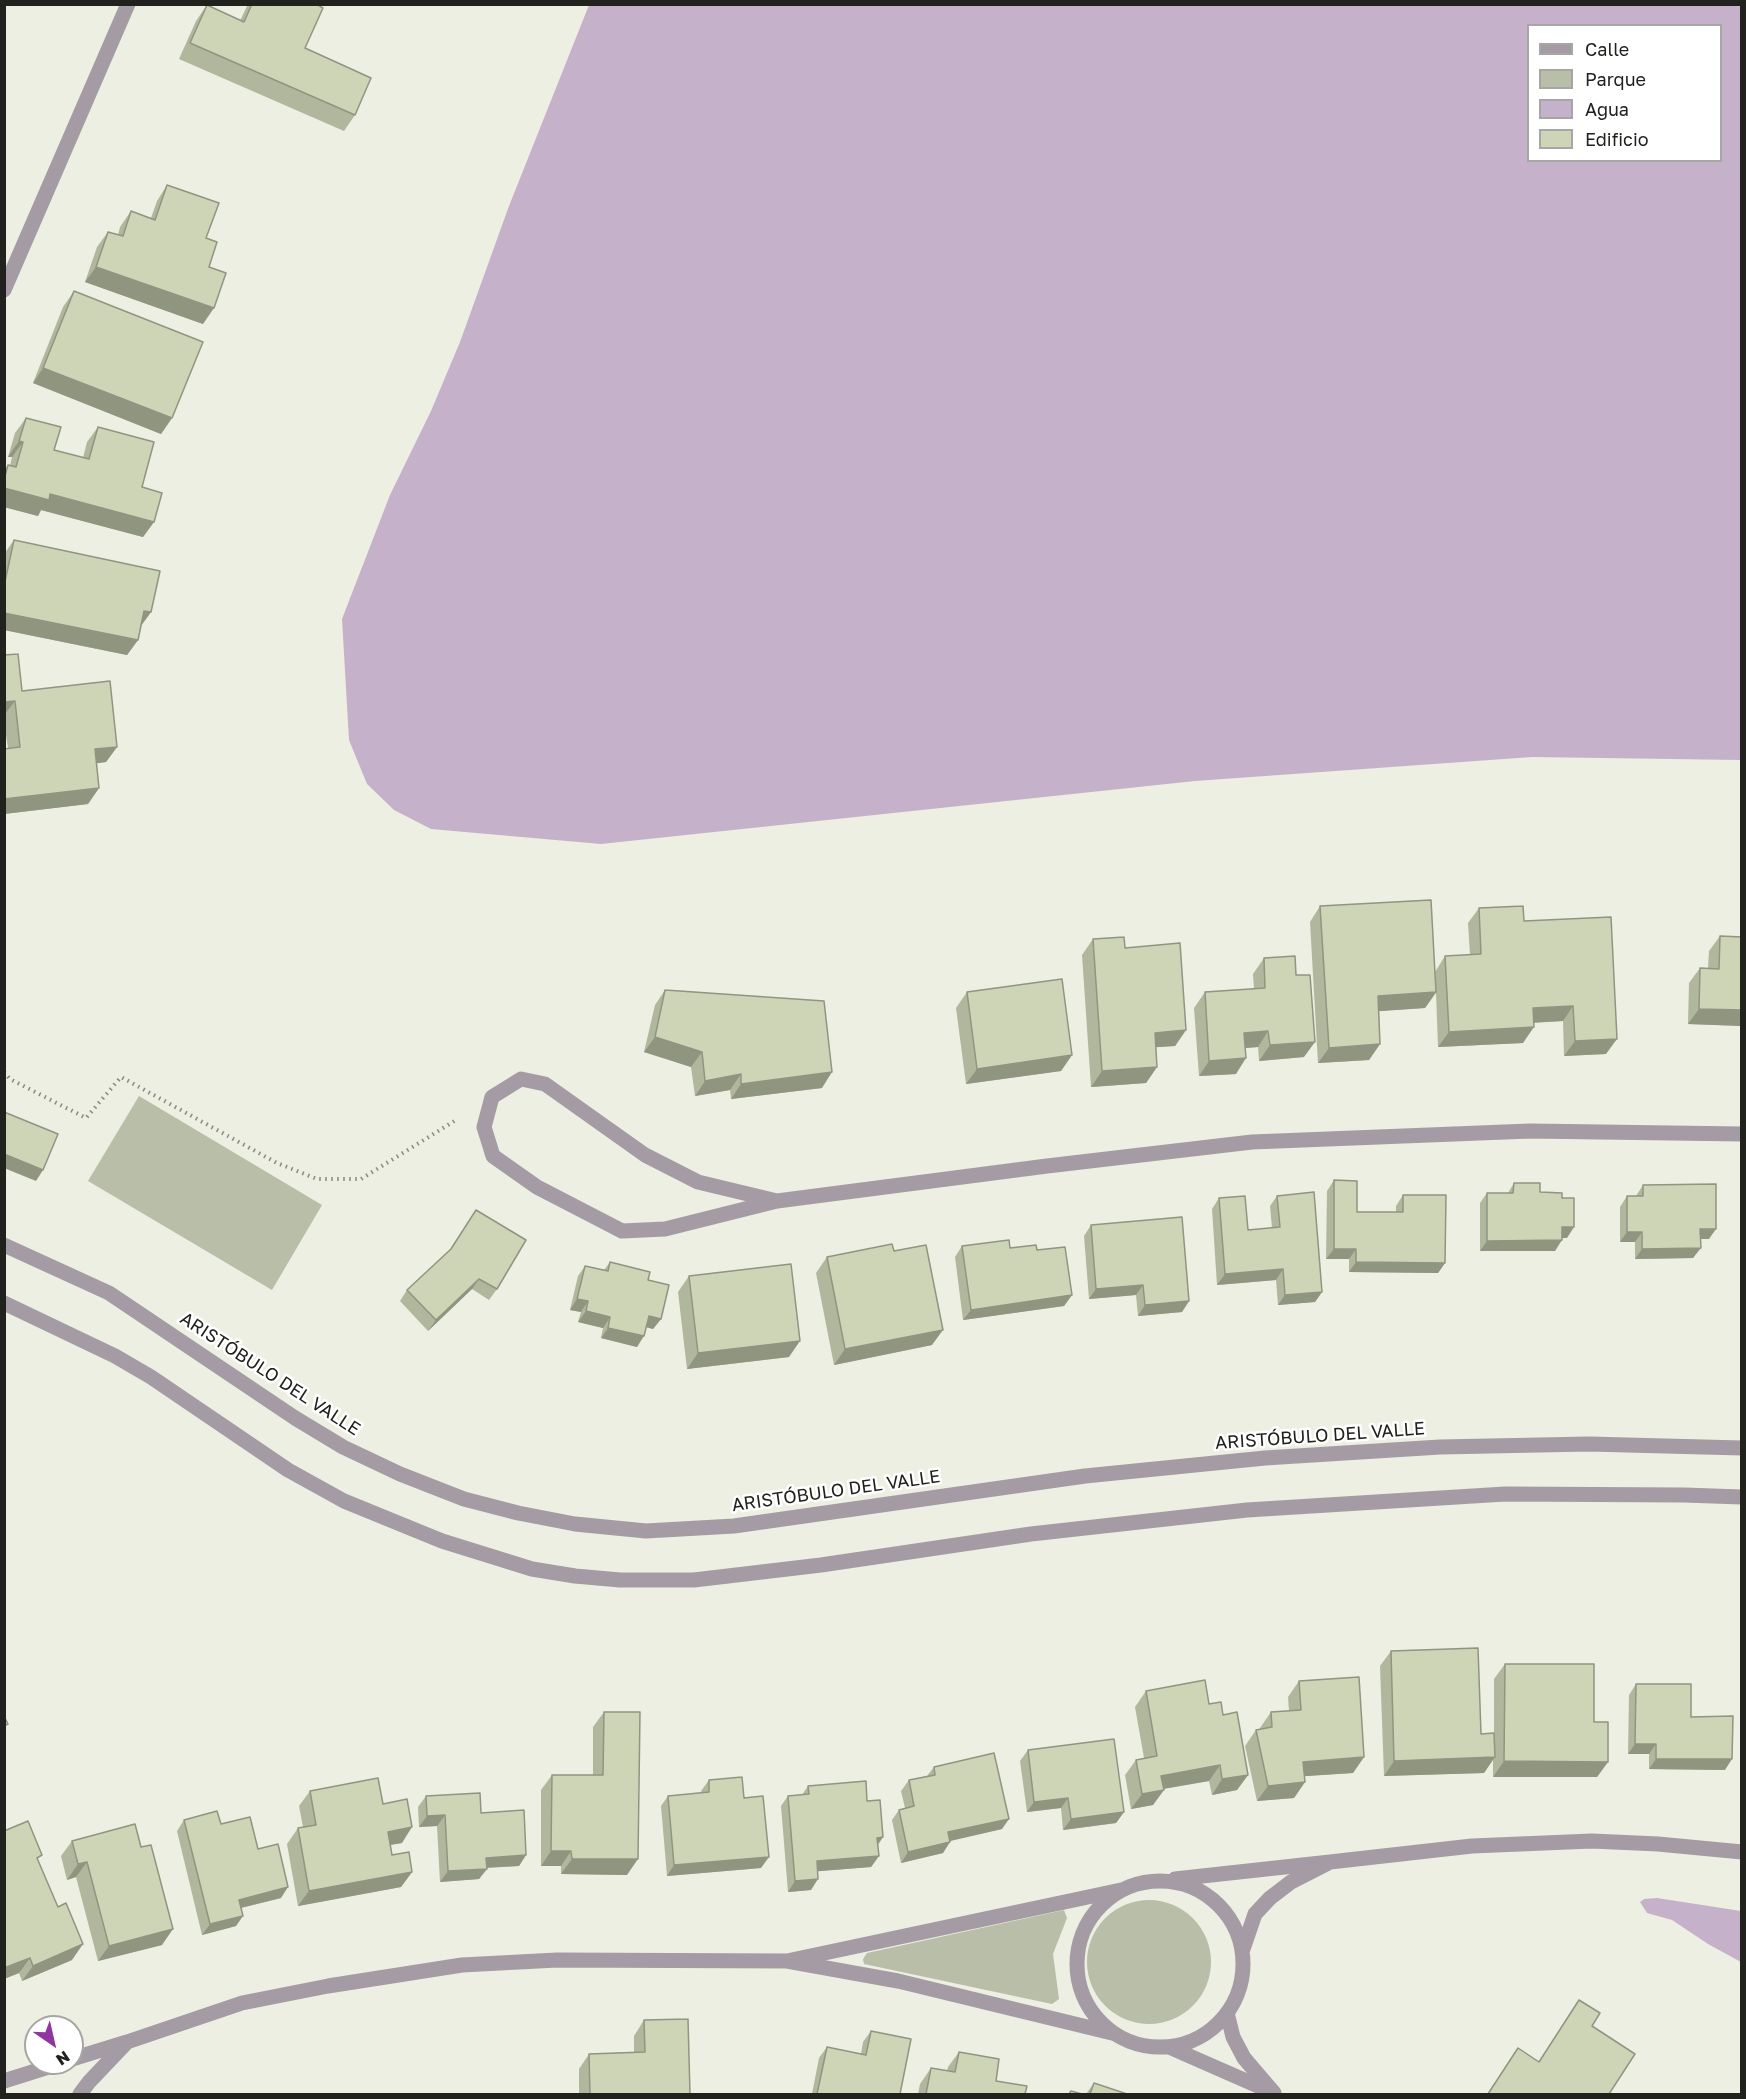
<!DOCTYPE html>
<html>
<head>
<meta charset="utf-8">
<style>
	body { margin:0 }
	#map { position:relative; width:1746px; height:2099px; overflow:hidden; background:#ecefe1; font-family:"Golos Text",sans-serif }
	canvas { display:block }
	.frame { position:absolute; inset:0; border:6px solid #21221d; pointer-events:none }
	.legend { position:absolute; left:1527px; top:24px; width:195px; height:138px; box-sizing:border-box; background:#fff; border:2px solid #a6a7a5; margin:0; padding:8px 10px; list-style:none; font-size:18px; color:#21221d }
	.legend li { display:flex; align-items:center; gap:12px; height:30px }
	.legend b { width:30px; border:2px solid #a6a7a5 }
	.north { position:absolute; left:24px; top:2015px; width:60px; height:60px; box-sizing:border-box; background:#fff; border:2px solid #a6a7a5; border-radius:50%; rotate:146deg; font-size:16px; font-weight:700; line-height:24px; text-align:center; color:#21221d }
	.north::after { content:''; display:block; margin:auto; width:21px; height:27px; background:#8f36a1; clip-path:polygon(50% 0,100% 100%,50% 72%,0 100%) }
</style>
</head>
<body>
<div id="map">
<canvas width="1746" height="2099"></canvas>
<div class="frame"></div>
<ul class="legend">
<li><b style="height:8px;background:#a49ba5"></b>Calle</li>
<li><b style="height:16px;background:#b9bea9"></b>Parque</li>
<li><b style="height:16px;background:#c6b1ca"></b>Agua</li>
<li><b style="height:16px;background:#ced5b7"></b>Edificio</li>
</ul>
<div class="north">N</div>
</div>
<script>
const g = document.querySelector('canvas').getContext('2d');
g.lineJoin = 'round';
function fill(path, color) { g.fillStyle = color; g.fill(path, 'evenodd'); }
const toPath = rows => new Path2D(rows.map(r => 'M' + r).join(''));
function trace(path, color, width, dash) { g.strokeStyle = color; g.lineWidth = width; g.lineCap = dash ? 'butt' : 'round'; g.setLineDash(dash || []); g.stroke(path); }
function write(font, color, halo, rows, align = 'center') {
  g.font = font + ' "Golos Text",sans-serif'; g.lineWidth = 5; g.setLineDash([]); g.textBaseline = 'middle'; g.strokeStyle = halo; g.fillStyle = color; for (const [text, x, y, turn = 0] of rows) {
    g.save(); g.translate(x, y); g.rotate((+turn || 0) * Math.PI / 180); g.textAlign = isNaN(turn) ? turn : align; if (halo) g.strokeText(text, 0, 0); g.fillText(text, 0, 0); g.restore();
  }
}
fill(toPath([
	[139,1096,322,1205,272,1290,88,1181],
	'1087 1962a62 62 0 1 1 124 0a62 62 0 1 1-124 0Z',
	[1064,1910,1067,1918,1053,1954,1059,1999,1052,2004,864,1964,863,1959,867,1953]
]), '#b9bea9');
fill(toPath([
	[589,5,1741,5,1741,760,1532,757,1195,781,601,844,431,829,394,810,367,784,349,740,342,619,390,495,431,411,460,342,509,206],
	[1528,26,1720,26,1720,160,1528,160],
	[1657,1898,1741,1911,1741,1962,1708,1944,1672,1920,1647,1913,1640,1902,1644,1899]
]), '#c6b1ca');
trace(toPath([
	[4,1072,10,1079,86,1118,121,1077,277,1163,317,1179,361,1179,456,1120]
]), '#888a80', 4, [1.5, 4.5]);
trace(toPath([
	[4,290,128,4],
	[777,1201,698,1182,645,1155,545,1084,521,1079,492,1097,484,1127,493,1156,537,1187,622,1231,665,1229,777,1201,1047,1166,1252,1142,1530,1131,1742,1134],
	[1330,1862,1472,1846,1592,1841,1658,1844,1742,1852],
	[1175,1879,1330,1862,1291,1882,1270,1898,1255,1914,1243,1949],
	'1077 1964a83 83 0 1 1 166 0a83 83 0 1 1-166 0Z',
	[1112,2033,898,1981,787,1961,1121,1890],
	[127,2042,242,2003,328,1986,462,1965,557,1960,787,1961],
	[1169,2047,1274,2093,1244,2058,1233,2037,1227,2013],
	[72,2059,127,2042,89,2082,80,2094],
	[4,2081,61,2063]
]), '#a49ba5', 15);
trace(toPath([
	[4,1245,109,1293,295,1418,343,1447,400,1474,464,1499,518,1513,575,1524,646,1531,734,1526,1085,1476,1265,1458,1440,1447,1589,1444,1742,1448],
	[4,1303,115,1356,151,1377,288,1470,344,1501,442,1541,532,1569,575,1576,620,1580,694,1580,821,1565,1031,1534,1247,1510,1505,1494,1684,1495,1742,1497]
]), '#a49ba5', 15);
fill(toPath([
	[248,4,316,4,305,48,355,115,344,131,179,59,196,21,207,5,240,21],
	[167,185,206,238,209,267,203,324,85,282,97,247,108,232,118,235,120,227,131,211,151,218,157,201],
	[74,291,172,418,161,434,33,383,63,307],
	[26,418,54,450,83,458,87,442,98,427,142,487,154,522,143,537,41,510,38,516,4,507,4,471,8,465,10,466,12,457,8,457,15,433],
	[14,540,151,612,141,626,138,640,127,655,4,630,4,554],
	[4,655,22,691,117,747,106,762,96,763,99,788,88,804,4,814,4,749,8,748,4,722],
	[1320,906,1435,972,1445,956,1470,955,1468,923,1479,908,1524,921,1606,1054,1564,1056,1563,1021,1534,1023,1523,1043,1438,1047,1436,993,1425,1008,1379,1011,1380,1044,1369,1060,1318,1063,1310,922],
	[1720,936,1742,937,1742,1026,1688,1024,1689,983,1700,968,1708,968,1709,951],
	[1093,939,1125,948,1186,1030,1175,1046,1156,1047,1157,1067,1146,1083,1091,1087,1082,955],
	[1264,958,1296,975,1304,1057,1259,1061,1258,1047,1246,1048,1236,1074,1199,1076,1194,1008,1205,992,1254,989,1253,974],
	[665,990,822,1088,731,1099,730,1090,695,1096,691,1067,644,1052,655,1005],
	[967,992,1072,1055,1061,1071,966,1084,956,1008],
	[1334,1180,1357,1212,1396,1212,1396,1206,1403,1195,1445,1263,1438,1273,1349,1272,1349,1259,1326,1259,1327,1191],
	[1514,1183,1540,1192,1562,1198,1567,1238,1562,1238,1555,1251,1480,1251,1480,1203,1487,1193,1508,1193],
	[1643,1185,1709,1239,1701,1239,1693,1258,1635,1259,1635,1242,1620,1242,1620,1207,1627,1196,1636,1196],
	[1277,1196,1322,1292,1315,1302,1278,1305,1276,1280,1217,1285,1212,1209,1219,1198,1248,1230,1272,1228,1270,1206],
	[476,1210,497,1289,489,1300,472,1289,428,1331,400,1301,407,1290,449,1251],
	[1091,1225,1189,1301,1182,1312,1138,1316,1136,1295,1089,1299,1084,1236],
	[962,1246,1010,1248,1037,1250,1072,1295,1064,1306,963,1320,955,1257],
	[827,1257,932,1345,834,1365,816,1273],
	[610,1262,648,1280,661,1319,653,1329,646,1327,637,1347,601,1338,603,1328,578,1322,581,1312,570,1310,578,1276,585,1266,604,1270],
	[689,1276,789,1357,687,1369,678,1292],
	[1391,1651,1481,1734,1494,1733,1494,1679,1505,1664,1594,1722,1608,1762,1597,1777,1493,1777,1493,1759,1484,1773,1384,1776,1380,1666],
	[1299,1681,1364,1757,1353,1773,1304,1776,1305,1782,1294,1798,1257,1801,1245,1746,1256,1730,1260,1729,1260,1728,1271,1712,1289,1711,1288,1697],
	[1636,1684,1691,1717,1725,1770,1649,1769,1649,1754,1628,1754,1629,1695],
	[1146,1691,1209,1704,1223,1715,1248,1775,1237,1790,1212,1795,1209,1781,1164,1789,1153,1805,1131,1809,1125,1775,1136,1760,1144,1758,1135,1707],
	[604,1712,627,1875,561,1874,561,1866,541,1866,541,1790,552,1775,593,1775,593,1727],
	[1028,1750,1124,1812,1116,1823,1063,1830,1061,1808,1027,1812,1020,1761],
	[934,1767,1002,1829,950,1841,943,1853,901,1863,892,1820,899,1810,905,1808,901,1791,909,1780,927,1776],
	[709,1780,744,1798,761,1868,667,1876,661,1806,668,1796,702,1793,701,1791],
	[808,1786,867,1801,883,1837,878,1845,879,1856,871,1867,817,1871,811,1890,788,1892,781,1806,788,1796,802,1795],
	[310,1791,383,1804,402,1843,390,1845,392,1855,412,1872,401,1887,298,1906,287,1844,298,1828,303,1827,299,1806],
	[426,1796,481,1813,526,1855,519,1866,487,1868,487,1869,479,1879,440,1882,437,1826,419,1827,418,1807],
	[184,1820,221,1824,281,1898,241,1908,236,1926,202,1935,177,1831],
	[4,1831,38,1861,72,1960,22,1981,19,1973,4,1979],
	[72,1841,162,1945,98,1961,76,1877,67,1880,61,1856],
	[1579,2000,1592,2026,1609,2094,1487,2094,1518,2048,1539,2062],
	[644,2020,690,2094,579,2094,579,2069,589,2054,634,2052,634,2036],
	[871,2031,900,2094,812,2094,819,2058,827,2047,861,2054,863,2042],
	[959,2052,996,2081,1025,2094,918,2094,920,2084,931,2068,947,2071,948,2067],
	[1094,2083,1127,2094,1086,2094]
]), '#b1b79d');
fill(toPath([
	[96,267,214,308,203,324,85,282],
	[43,368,172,418,161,434,33,383],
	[19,441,23,442,12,457,8,457],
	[4,488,50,494,154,522,143,537,41,510,38,516,4,507],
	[144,611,151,612,140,627],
	[4,613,138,640,127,655,4,630],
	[15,701,4,715,4,702],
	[117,747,106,762,84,765,95,749],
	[99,788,88,804,4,814,4,799],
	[1436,992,1425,1008,1367,1012,1378,996],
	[1573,1006,1563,1021,1523,1023,1533,1008],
	[1699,1009,1742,1010,1742,1026,1688,1024],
	[1534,1027,1523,1043,1438,1047,1449,1032],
	[1186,1030,1175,1046,1144,1048,1155,1033],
	[1268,1031,1258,1047,1233,1049,1244,1033],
	[655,1037,702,1052,691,1067,644,1052],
	[1617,1039,1606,1054,1564,1056,1575,1041],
	[1315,1042,1304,1057,1259,1061,1270,1045],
	[1380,1044,1369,1060,1318,1063,1329,1048],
	[1072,1055,1061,1071,966,1084,977,1069],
	[1246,1058,1236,1074,1199,1076,1209,1061],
	[1157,1067,1146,1083,1091,1087,1102,1071],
	[832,1072,822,1088,731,1099,741,1084],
	[741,1074,730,1090,695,1096,705,1081],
	[4,1154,43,1170,36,1181,4,1168],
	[1562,1227,1574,1227,1567,1238,1555,1238],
	[1700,1229,1716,1229,1709,1239,1693,1239],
	[1627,1232,1642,1232,1635,1242,1620,1242],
	[1562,1240,1555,1251,1480,1251,1487,1241],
	[1701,1248,1693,1258,1635,1259,1642,1249],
	[1334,1249,1356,1249,1349,1259,1326,1259],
	[1356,1262,1445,1263,1438,1273,1349,1272],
	[1283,1269,1276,1280,1217,1285,1225,1274],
	[479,1279,472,1289,428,1331,436,1320],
	[1143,1285,1136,1295,1089,1299,1096,1289],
	[1322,1292,1315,1302,1278,1305,1285,1295],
	[1072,1295,1064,1306,963,1320,971,1310],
	[577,1299,588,1301,581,1312,570,1310],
	[1189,1301,1182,1312,1138,1316,1145,1305],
	[586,1311,610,1317,603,1328,578,1322],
	[649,1316,661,1319,653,1329,642,1326],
	[608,1328,644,1336,637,1347,601,1338],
	[943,1330,932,1345,834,1365,845,1349],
	[800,1341,789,1357,687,1369,698,1353],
	[1635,1744,1656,1744,1649,1754,1628,1754],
	[1364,1757,1353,1773,1292,1777,1303,1762],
	[1495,1757,1484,1773,1384,1776,1394,1761],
	[1656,1759,1732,1759,1725,1770,1649,1769],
	[1504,1761,1608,1762,1597,1777,1493,1777],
	[1220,1765,1209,1781,1150,1791,1161,1776],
	[1248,1775,1237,1790,1212,1795,1222,1779],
	[1305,1782,1294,1798,1257,1801,1268,1786],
	[1164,1790,1153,1805,1131,1809,1142,1794],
	[1068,1798,1061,1808,1027,1812,1034,1802],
	[1124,1812,1116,1823,1063,1830,1071,1819],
	[445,1815,437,1826,419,1827,427,1816],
	[1009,1819,1002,1829,941,1843,948,1832],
	[412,1827,402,1843,377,1847,388,1832],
	[883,1837,875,1848,877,1838],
	[950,1842,943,1853,901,1863,908,1852],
	[551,1851,571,1851,561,1866,541,1866],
	[526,1855,519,1866,478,1868,486,1858],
	[879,1856,871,1867,809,1872,817,1861],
	[769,1857,761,1868,667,1876,674,1865],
	[572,1859,638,1859,627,1875,561,1874],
	[87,1862,76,1877,67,1880,78,1864],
	[487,1869,479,1879,440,1882,448,1871],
	[412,1872,401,1887,298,1906,309,1891],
	[818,1879,811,1890,788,1892,795,1881],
	[288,1887,281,1898,232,1910,239,1900],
	[243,1916,236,1926,202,1935,210,1924],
	[173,1929,162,1945,98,1961,109,1946],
	[83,1944,72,1960,22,1981,33,1966],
	[30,1958,19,1973,4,1979,4,1968]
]), '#909580');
const building = toPath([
	[252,4,316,4,323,8,305,48,371,78,355,115,190,43,207,5,244,22,252,4],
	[167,185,219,203,206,238,217,242,209,267,226,273,214,308,96,267,108,232,123,236,131,211,155,220,167,185],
	[74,291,203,342,172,418,43,368,74,291],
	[26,418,61,427,54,450,89,459,98,427,154,442,142,487,162,493,154,522,50,494,49,500,4,488,4,480,8,465,16,467,23,442,19,441,26,418],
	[14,540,160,571,151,612,144,611,138,640,4,613,4,586,14,540],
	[18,654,22,691,110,681,117,747,95,749,99,788,4,799,4,749,20,747,15,701,4,702,4,655,18,654],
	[1431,900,1436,992,1378,996,1380,1044,1329,1048,1320,906,1431,900],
	[1523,906,1524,921,1611,917,1617,1039,1575,1041,1573,1006,1533,1008,1534,1027,1449,1032,1445,956,1481,954,1479,908,1523,906],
	[1720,936,1742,937,1742,1010,1699,1009,1700,968,1719,969,1720,936],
	[1124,937,1125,948,1180,943,1186,1030,1155,1033,1157,1067,1102,1071,1093,939,1124,937],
	[1295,956,1296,975,1310,975,1315,1042,1270,1045,1268,1031,1244,1033,1246,1058,1209,1061,1205,992,1265,988,1264,958,1295,956],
	[1062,979,1072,1055,977,1069,967,992,1062,979],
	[665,990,824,1001,832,1072,741,1084,741,1074,705,1081,702,1052,655,1037,665,990],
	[4,1112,58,1134,43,1170,4,1154,4,1112],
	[1334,1180,1357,1181,1357,1212,1403,1212,1403,1195,1446,1195,1445,1263,1356,1262,1356,1249,1334,1249,1334,1180],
	[1514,1183,1540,1183,1540,1192,1562,1193,1562,1198,1574,1198,1574,1227,1562,1227,1562,1240,1487,1241,1487,1193,1513,1193,1514,1183],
	[1716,1184,1716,1229,1700,1229,1701,1248,1642,1249,1642,1232,1627,1232,1627,1196,1643,1196,1643,1185,1716,1184],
	[1314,1192,1322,1292,1285,1295,1283,1269,1225,1274,1219,1198,1245,1196,1248,1230,1280,1227,1277,1196,1314,1192],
	[476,1210,526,1240,497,1289,479,1279,436,1320,407,1290,451,1249,476,1210],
	[1182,1217,1189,1301,1145,1305,1143,1285,1096,1289,1091,1225,1182,1217],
	[1009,1240,1010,1248,1036,1245,1037,1250,1065,1247,1072,1295,971,1310,962,1246,1009,1240],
	[892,1244,894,1251,926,1245,943,1330,845,1349,827,1257,892,1244],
	[610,1262,650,1272,648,1280,669,1285,661,1319,649,1316,644,1336,608,1328,610,1317,586,1311,588,1301,577,1299,585,1266,608,1271,610,1262],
	[791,1264,800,1341,698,1353,689,1276,791,1264],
	[1478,1648,1481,1734,1494,1733,1495,1757,1394,1761,1391,1651,1478,1648],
	[1505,1664,1594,1664,1594,1722,1608,1722,1608,1762,1504,1761,1505,1664],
	[1359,1677,1364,1757,1303,1762,1305,1782,1268,1786,1256,1730,1272,1727,1271,1712,1301,1710,1299,1681,1359,1677],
	[1205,1680,1209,1704,1221,1702,1223,1715,1237,1712,1248,1775,1222,1779,1220,1765,1161,1776,1164,1790,1142,1794,1136,1760,1157,1756,1146,1691,1205,1680],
	[1636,1684,1691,1684,1691,1717,1733,1716,1732,1759,1656,1759,1656,1744,1635,1744,1636,1684],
	[604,1712,640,1712,638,1859,572,1859,571,1851,551,1851,552,1775,603,1775,604,1712],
	[4,1716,8,1724,4,1726,4,1716],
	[1114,1739,1124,1812,1071,1819,1068,1798,1034,1802,1028,1750,1114,1739],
	[994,1753,1009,1819,948,1832,950,1842,908,1852,899,1810,914,1806,909,1780,935,1775,934,1767,994,1753],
	[742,1777,744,1798,763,1796,769,1857,674,1865,668,1796,709,1792,709,1780,742,1777],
	[378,1778,383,1804,407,1799,412,1827,388,1832,392,1855,409,1852,412,1872,309,1891,298,1828,316,1825,310,1791,378,1778],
	[866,1781,867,1801,880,1800,883,1837,877,1838,879,1856,817,1861,818,1879,795,1881,788,1796,809,1794,808,1786,866,1781],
	[480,1793,481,1813,524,1810,526,1855,486,1858,487,1869,448,1871,445,1815,427,1816,426,1796,480,1793],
	[217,1811,221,1824,250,1817,258,1849,278,1844,288,1887,239,1900,243,1916,210,1924,184,1820,217,1811],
	[28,1821,42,1855,37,1858,58,1907,66,1903,83,1944,33,1966,30,1958,4,1968,4,1831,28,1821],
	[135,1824,141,1847,151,1845,173,1929,109,1946,87,1862,78,1864,72,1841,135,1824],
	[1579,2000,1600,2013,1592,2026,1635,2054,1609,2094,1488,2094,1518,2048,1539,2062,1579,2000],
	[688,2019,690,2094,590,2094,589,2054,645,2052,644,2020,688,2019],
	[871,2031,911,2039,900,2094,817,2094,827,2047,866,2055,871,2031],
	[959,2052,999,2059,996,2081,1027,2086,1025,2094,926,2094,931,2068,955,2072,959,2052],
	[1094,2083,1127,2094,1090,2094,1094,2083],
	[1071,2091,1082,2094,1069,2094,1071,2091]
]);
fill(building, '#ced5b7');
trace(building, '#909580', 1.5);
write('18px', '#21221d', '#fff', [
	["ARISTÓBULO DEL VALLE",270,1374,33],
	["ARISTÓBULO DEL VALLE",1320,1436,-4],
	["ARISTÓBULO DEL VALLE",836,1491,-8]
]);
</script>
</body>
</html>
